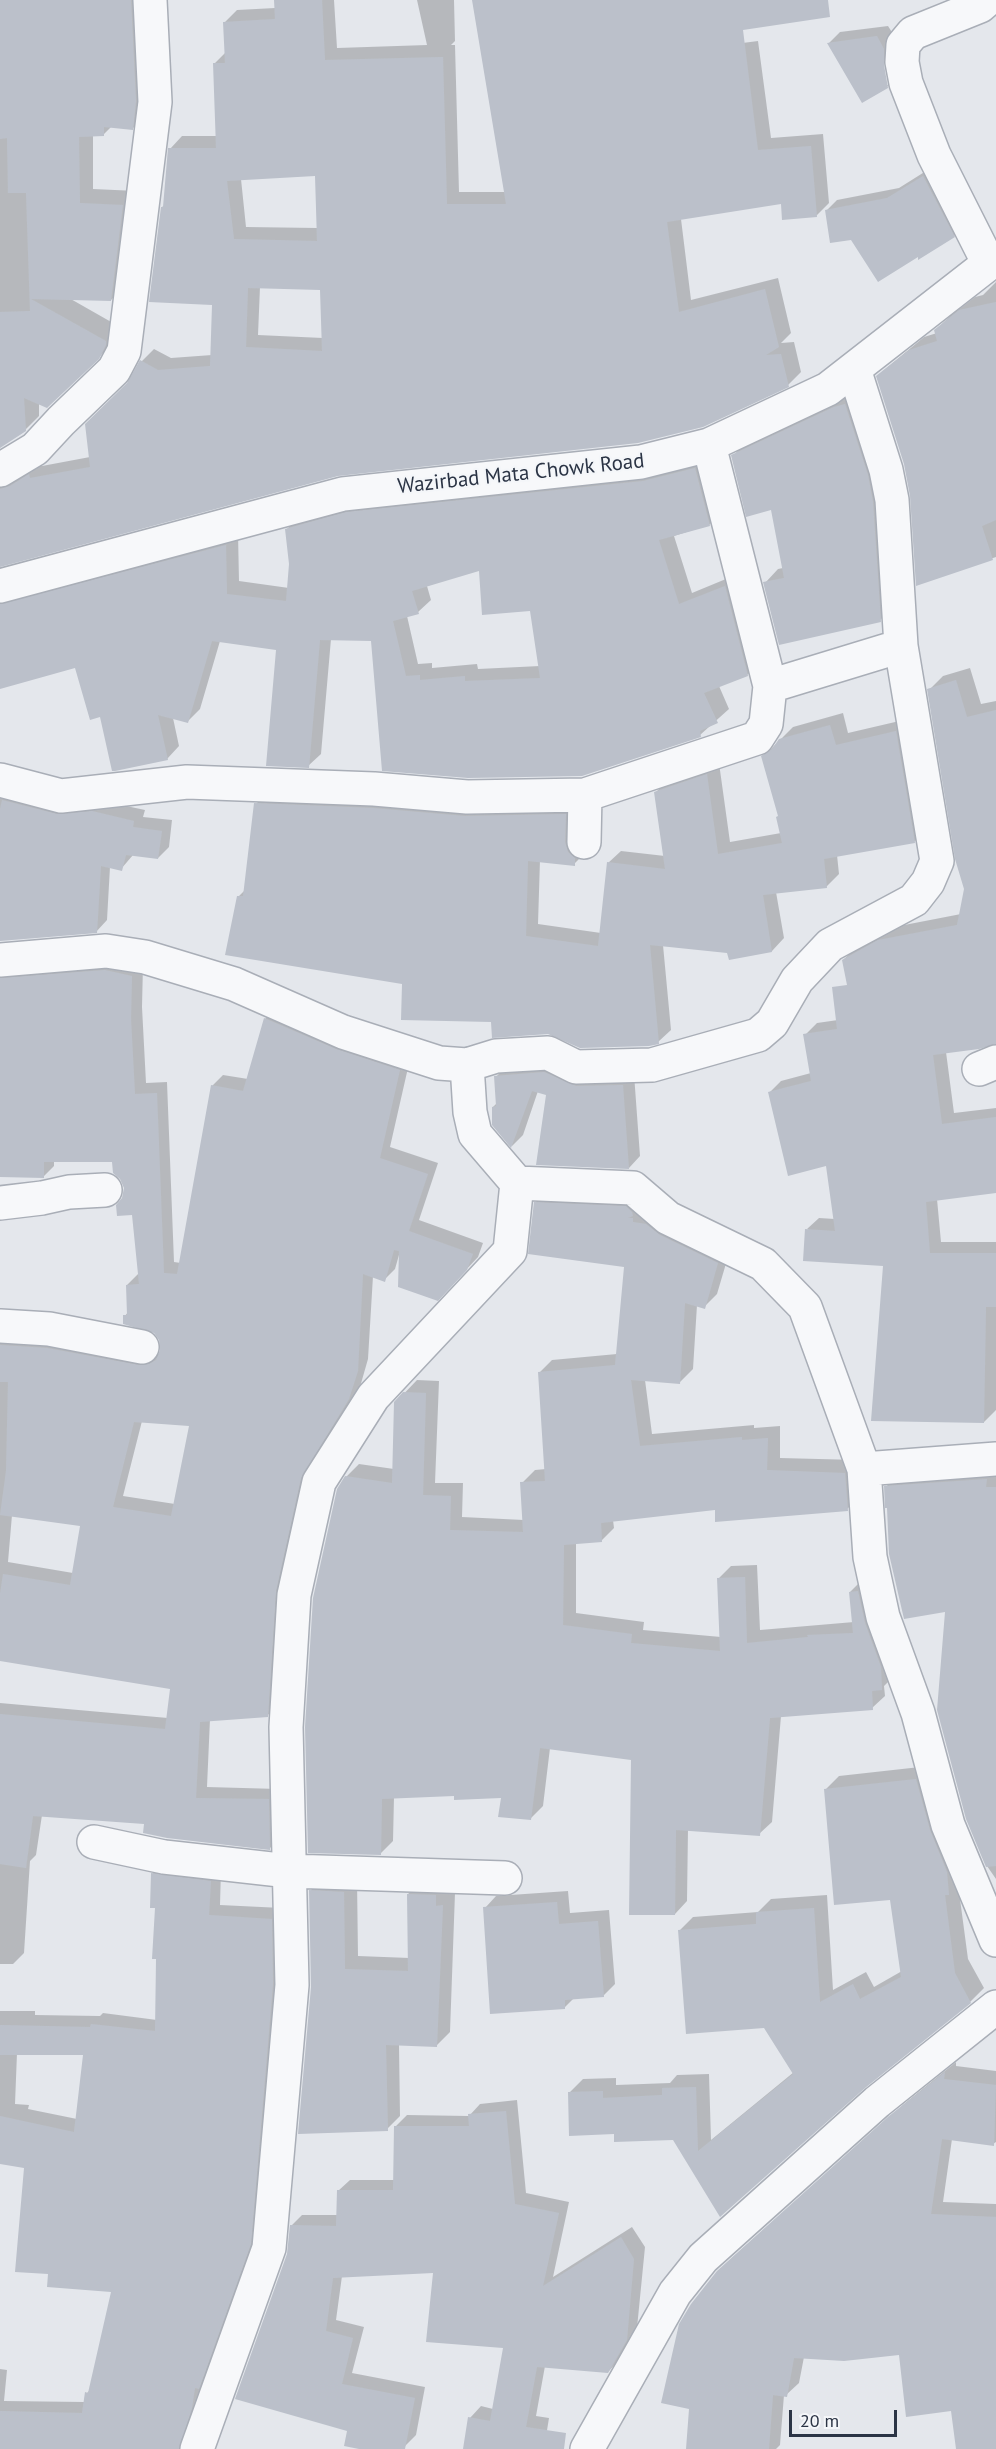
<!DOCTYPE html>
<html>
<head>
<meta charset="utf-8">
<style>
	body { margin:0 }
	#map { position:relative; width:996px; height:2449px; overflow:hidden; background:#e4e7ec; font-family:"PT Sans",sans-serif }
	canvas { display:block }
	.scale { position:absolute; left:789px; top:2410px; width:108px; height:27px; box-sizing:border-box; border:3px solid #2b3445; border-top:0; padding-left:8px; font-size:18px; line-height:21px; white-space:nowrap; color:#2b3445; -webkit-text-stroke:4px #f4f6f9; paint-order:stroke }
</style>
</head>
<body>
<div id="map">
<canvas width="996" height="2449"></canvas>
<div class="scale">20 m</div>
</div>
<script>
const g = document.querySelector('canvas').getContext('2d');
g.lineJoin = 'round';
function fill(path, color) { g.fillStyle = color; g.fill(path, 'evenodd'); }
const toPath = rows => new Path2D(rows.map(r => 'M' + r).join(''));
function trace(path, color, width, dash) { g.strokeStyle = color; g.lineWidth = width; g.lineCap = dash ? 'butt' : 'round'; g.setLineDash(dash || []); g.stroke(path); }
function write(font, color, halo, rows, align = 'center') {
  g.font = font + ' "PT Sans",sans-serif'; g.lineWidth = 4.5; g.setLineDash([]); g.textBaseline = 'middle'; g.strokeStyle = halo; g.fillStyle = color; for (const [text, x, y, turn = 0] of rows) {
    g.save(); g.translate(x, y); g.rotate((+turn || 0) * Math.PI / 180); g.textAlign = isNaN(turn) ? turn : align; if (halo) g.strokeText(text, 0, 0); g.fillText(text, 0, 0); g.restore();
  }
}
fill(toPath([
	[0,0,145,0,146,115,132,129,111,127,104,134,93,135,93,189,137,191,125,286,111,300,69,298,120,327,113,343,98,358,39,403,39,416,25,430,0,446],
	[275,0,334,0,337,48,427,45,417,0,454,0,455,41,451,45,455,45,459,192,505,192,474,0,747,0,688,50,758,41,771,138,823,134,829,203,816,216,782,202,681,219,691,300,778,278,791,333,781,343,794,342,801,372,788,385,338,474,0,565,0,474,42,463,42,466,90,457,142,361,154,349,171,358,212,355,213,303,162,207,165,205,170,149,182,136,217,136,214,64,226,52,224,23,237,10,275,8],
	[316,175,318,228,246,227,241,179],
	[260,287,322,288,323,338,258,335],
	[888,26,895,37,899,75,889,84,884,58,881,58,886,85,889,85,887,86,829,43,840,32],
	[934,166,964,226,954,236,919,254,852,238,826,211,837,200,899,188],
	[996,282,996,557,917,584,912,496,905,464,877,376,924,337,937,333,936,330,950,316,975,297,983,295],
	[859,391,894,607,880,620,765,583,778,569,783,568,772,508,733,456,746,442,849,394],
	[708,456,722,512,709,525,674,536,692,593,738,574,760,662,747,675,719,686,729,709,700,735,468,777,373,640,331,639,321,754,308,766,277,649,220,641,200,709,187,722,173,718,179,746,167,759,102,715,76,666,0,687,0,587,238,533,239,581,289,588,290,564,286,530,299,517],
	[480,569,532,609,540,666,478,669,477,664,432,668,432,663,418,664,407,616,418,612,431,600,427,586],
	[970,668,981,704,996,701,996,934,843,960,857,947,894,927,961,914,966,888,929,690,943,676],
	[843,713,848,733,908,719,927,829,914,842,837,855,839,874,826,887,776,892,784,938,772,951,729,951,663,945,671,1030,658,1042,548,1033,492,1020,403,983,239,896,245,890,256,804,269,791,578,802,587,851,574,864,540,860,538,924,601,933,608,863,621,851,665,856,655,793,668,780,719,763,730,842,781,833,779,816,763,757,793,727],
	[0,787,103,801,145,810,143,817,172,820,169,847,158,858,133,855,121,869,110,867,107,920,96,932,0,940],
	[0,963,143,965,142,1007,146,1083,167,1082,174,1262,181,1263,212,1086,223,1075,248,1079,265,1019,276,1007,410,1059,390,1147,438,1163,419,1220,483,1243,478,1257,449,1288,399,1255,395,1269,384,1280,373,1276,368,1359,360,1387,311,1465,278,1704,267,1716,210,1719,207,1787,279,1789,281,1837,270,1848,145,1822,42,1815,36,1855,30,1861,24,1953,13,1964,0,1964,0,1969,0,1703,168,1718,172,1688,0,1660,0,1330,150,1355,160,1354,161,1340,156,1332,125,1316,128,1312,127,1285,139,1273,133,1213,123,1199,125,1188,114,1161,54,1161,54,1166,43,1177,0,1176],
	[142,1421,190,1425,175,1504,123,1496],
	[12,1515,81,1525,73,1573,8,1562],
	[996,978,996,1042,946,1052,954,1113,996,1108,996,1192,937,1199,941,1242,996,1242,996,1410,984,1422,885,1265,807,1229,819,1218,835,1219,828,1164,769,1093,781,1081,811,1073,805,1035,817,1023,838,1020],
	[507,1065,634,1074,640,1156,629,1168,548,1094,538,1091,523,1135,512,1146,493,1107,497,1103,496,1077],
	[548,1190,639,1194,730,1250,717,1294,704,1307,697,1305,693,1369,680,1382,645,1380,652,1434,754,1425,754,1428,780,1426,780,1458,858,1460,860,1497,847,1509,716,1508,613,1520,614,1528,601,1541,576,1543,576,1613,644,1622,643,1630,721,1637,718,1579,731,1566,757,1565,760,1630,854,1622,850,1592,863,1579,894,1676,884,1686,885,1696,872,1708,781,1716,772,1822,759,1834,688,1829,687,1901,675,1914,633,1759,550,1748,543,1806,530,1819,502,1797,455,1795,394,1797,393,1841,380,1854,346,1477,359,1464,394,1469,396,1402,417,1380,439,1381,435,1483,463,1483,462,1517,524,1520,522,1483,535,1470,546,1469,539,1373,552,1360,617,1354,625,1266,535,1203],
	[996,1468,996,1879,987,1866,946,1610,889,1506,886,1487,896,1476],
	[929,1766,958,1884,968,1959,984,1988,970,2002,864,2087,721,2215,673,2138,615,2132,569,2093,583,2079,616,2078,616,2085,670,2083,677,2075,709,2074,711,2140,794,2072,764,2026,679,1931,693,1917,758,1912,771,1899,827,1895,833,1990,866,1972,874,1987,902,1971,892,1899,825,1790,839,1776],
	[164,1863,221,1870,220,1905,282,1908,261,2232,181,2449,0,2449,0,2369,7,2370,4,2401,85,2402,87,2393,91,2389,113,2291,49,2273,26,2167,0,2162,0,2011,35,2011,35,2015,100,2016,103,2013,157,2020,157,1907,152,1874],
	[17,2053,85,2053,77,2119,28,2109,29,2105,15,2104],
	[323,1878,357,1879,358,1956,410,1958,408,1894,422,1881,448,1882,449,1893,455,1893,450,2032,437,2045,399,2044,400,2116,387,2129,312,1987,310,1891],
	[568,1891,570,1913,609,1910,615,1984,603,1996,574,1998,565,2007,485,1908,496,1896],
	[956,2062,956,2066,996,2071,996,2142,993,2144,952,2139,943,2202,996,2204,996,2449,958,2449,953,2409,900,2353,804,2357,799,2383,786,2395,784,2395,780,2445,776,2449,687,2449,731,2259,904,2104],
	[517,2100,526,2193,569,2202,553,2277,632,2227,645,2247,637,2328,619,2360,608,2372,545,2366,536,2416,549,2418,544,2449,464,2449,470,2418,481,2406,493,2409,504,2347,435,2271,342,2276,336,2320,364,2327,352,2373,425,2387,416,2435,405,2446,237,2398,288,2255,291,2226,302,2215,338,2215,338,2191,350,2180,395,2180,396,2126,407,2115,469,2116,480,2104]
]), '#0003');
fill(toPath([
	[0,0,131,0,136,101,133,130,104,127,104,136,79,137,80,203,123,205,111,301,31,299,106,341,106,345,99,359,47,408,24,398,26,431,0,448,0,312,30,311,26,193,8,193,7,138,0,139],
	[274,0,322,0,325,60,443,57,447,204,506,204,472,0,828,0,830,17,743,30,758,150,811,146,817,217,782,220,781,204,667,222,679,312,765,289,779,347,766,355,781,354,789,387,703,427,638,443,338,476,0,567,0,489,10,486,29,474,30,478,90,467,85,424,127,383,140,360,158,370,210,366,212,305,149,302,161,207,163,207,168,148,216,148,213,63,225,63,223,22,275,19],
	[315,176,317,241,234,239,227,181],
	[248,288,320,290,322,351,246,347],
	[877,36,884,49,884,65,888,88,862,103,827,43],
	[923,176,955,237,918,260,918,257,878,282,851,240,830,243,825,210,887,198],
	[996,302,996,520,982,526,993,560,916,586,910,496,904,464,876,376,909,350,937,341,934,330,959,310],
	[845,404,868,475,873,502,881,622,779,645,763,582,784,578,771,510,746,517,731,455,834,407],
	[695,468,710,526,659,540,679,604,725,586,748,676,704,693,718,723,700,731,701,737,582,776,468,778,382,771,371,641,320,640,309,768,266,766,276,650,212,641,188,723,158,715,168,760,115,771,112,771,100,717,90,720,75,668,0,689,0,604,226,545,227,594,286,601,289,564,285,529,346,512,643,481],
	[479,571,482,615,530,611,540,678,465,681,465,676,420,680,420,675,406,676,393,621,419,614,412,591],
	[956,680,967,717,996,710,996,1044,979,1049,933,1055,942,1124,996,1117,996,1193,926,1202,930,1253,996,1253,996,1307,986,1307,984,1423,871,1421,883,1266,803,1261,805,1229,835,1231,826,1166,788,1176,768,1092,811,1081,803,1034,837,1029,832,987,847,985,842,960,878,940,957,925,964,889,955,859,927,689],
	[830,725,836,745,896,731,915,843,824,859,827,888,763,895,772,952,729,960,727,953,650,945,659,1044,649,1046,580,1048,548,1034,492,1038,491,1022,401,1020,402,984,225,955,237,896,243,896,254,803,373,808,465,816,566,814,565,842,568,852,575,858,575,866,528,861,526,936,598,946,607,862,665,869,654,792,707,774,718,854,782,843,776,817,778,816,761,756,772,749,779,739],
	[2,800,57,814,92,811,134,821,133,827,162,831,158,859,126,855,122,871,101,866,97,933,0,941,0,809],
	[105,970,132,976,131,1019,135,1094,157,1093,164,1273,177,1274,211,1085,243,1091,264,1018,336,1049,400,1070,380,1158,428,1174,409,1231,473,1254,467,1270,438,1301,398,1287,399,1251,394,1250,385,1282,363,1274,358,1371,349,1399,301,1478,276,1591,268,1717,200,1722,196,1798,269,1799,270,1850,167,1838,143,1833,144,1824,33,1816,26,1868,0,1864,0,1714,165,1729,170,1689,0,1661,0,1594,3,1574,70,1585,80,1526,0,1515,6,1471,8,1382,0,1382,0,1345,47,1348,139,1365,149,1364,156,1360,160,1350,159,1340,154,1333,123,1324,123,1315,127,1315,126,1285,139,1284,132,1215,117,1216,116,1205,122,1198,124,1188,120,1179,113,1173,112,1162,44,1162,44,1178,0,1177,0,978],
	[134,1422,189,1426,171,1516,113,1507],
	[544,1072,576,1086,623,1085,629,1169,536,1165,546,1095,532,1091,511,1148,492,1125,492,1107,496,1106,494,1076],
	[534,1202,626,1206,632,1212,633,1216,628,1218,633,1218,633,1222,646,1224,660,1235,718,1263,705,1309,685,1303,680,1384,631,1380,640,1446,742,1437,742,1440,768,1438,767,1470,845,1473,848,1511,715,1522,715,1510,601,1523,602,1542,564,1545,563,1625,632,1634,631,1643,720,1651,717,1578,745,1577,747,1643,808,1637,807,1635,853,1633,849,1592,858,1591,865,1623,881,1667,882,1690,872,1691,873,1710,770,1718,760,1836,676,1830,675,1915,629,1915,631,1760,540,1748,531,1820,498,1817,501,1798,454,1800,454,1796,382,1799,381,1855,308,1853,305,1727,313,1598,337,1489,345,1476,392,1483,394,1402,403,1392,426,1393,423,1495,451,1496,450,1530,523,1532,520,1482,545,1481,538,1372,615,1365,624,1267,528,1254],
	[987,1479,986,1487,996,1487,996,1866,986,1867,966,1819,937,1710,945,1612,904,1619,889,1554,887,1508,885,1508,884,1486],
	[916,1779,930,1830,947,1872,949,1895,945,1895,955,1973,971,2003,865,2088,720,2217,673,2140,614,2142,614,2134,569,2136,568,2092,603,2091,603,2098,662,2095,662,2088,696,2087,698,2151,793,2074,764,2028,686,2034,678,1930,756,1924,756,1912,814,1908,820,2002,853,1984,860,1999,901,1977,890,1900,834,1905,824,1789],
	[151,1873,211,1881,209,1915,272,1919,273,1984,251,2244,199,2389,195,2388,192,2408,179,2449,0,2449,0,2411,82,2413,85,2392,88,2393,111,2292,47,2287,48,2274,15,2272,24,2168,0,2164,0,2116,74,2132,83,2055,0,2055,0,2025,90,2027,91,2024,155,2031,156,1959,152,1959,155,1908,150,1908],
	[309,1890,344,1892,345,1969,408,1971,407,1894,436,1895,436,1906,443,1905,437,2047,386,2045,388,2131,298,2134,311,1987],
	[557,1902,559,1924,598,1921,604,1997,565,2000,565,2009,490,2014,483,1907],
	[945,2072,944,2079,996,2085,994,2146,942,2139,931,2214,996,2217,996,2449,956,2449,951,2411,906,2417,899,2355,844,2361,794,2358,787,2397,773,2395,769,2449,686,2449,689,2409,661,2403,679,2324,691,2304,717,2271,889,2116],
	[506,2111,515,2204,559,2213,543,2286,621,2237,634,2259,627,2340,608,2373,537,2367,526,2427,566,2433,564,2449,463,2449,468,2417,490,2421,503,2348,426,2342,433,2273,333,2278,326,2331,353,2338,342,2384,415,2398,405,2449,359,2449,344,2446,347,2431,235,2399,287,2254,290,2225,336,2226,337,2190,393,2190,394,2126,469,2126,468,2114]
]), '#bbc0ca');
const minor = toPath([
	[987,0,980,6,913,33,903,45,902,62,906,83,934,155,989,264],
	[0,470,35,449,61,421,114,370,124,351,155,102,150,0],
	[0,586,343,494,641,462,709,445,828,389,996,258],
	[770,686,901,646],
	[0,780,61,796,187,782,374,789,467,797,585,795,757,738,766,724,770,686,709,445],
	[584,842,585,795],
	[0,960,106,951,145,957,234,984,343,1032,439,1063,467,1065,496,1056,548,1053,576,1067,652,1065,758,1035,772,1023,797,980,830,945,914,900,928,882,937,861,901,646,892,500,886,470,854,369],
	[979,1069,996,1062],
	[517,1183,633,1188,668,1218,763,1264,805,1307,864,1469,870,1557,883,1617,918,1713,948,1825,996,1940],
	[0,1203,42,1198,69,1192,105,1190],
	[0,1326,49,1329,142,1347],
	[864,1469,996,1459],
	[94,1842,164,1857,289,1871,505,1878],
	[197,2449,269,2248,292,1985,286,1727,294,1595,319,1482,373,1397,510,1251,517,1183,475,1134,470,1112,467,1065],
	[587,2449,675,2293,703,2258,877,2102,996,2007]
]);
trace(minor, '#a9aeb7', 36);
trace(minor, '#f7f8fa', 33);
write('21px', '#2b3445', '#f4f6f9', [
	["Wazirbad Mata Chowk Road",521,474,-6]
]);
</script>
</body>
</html>
